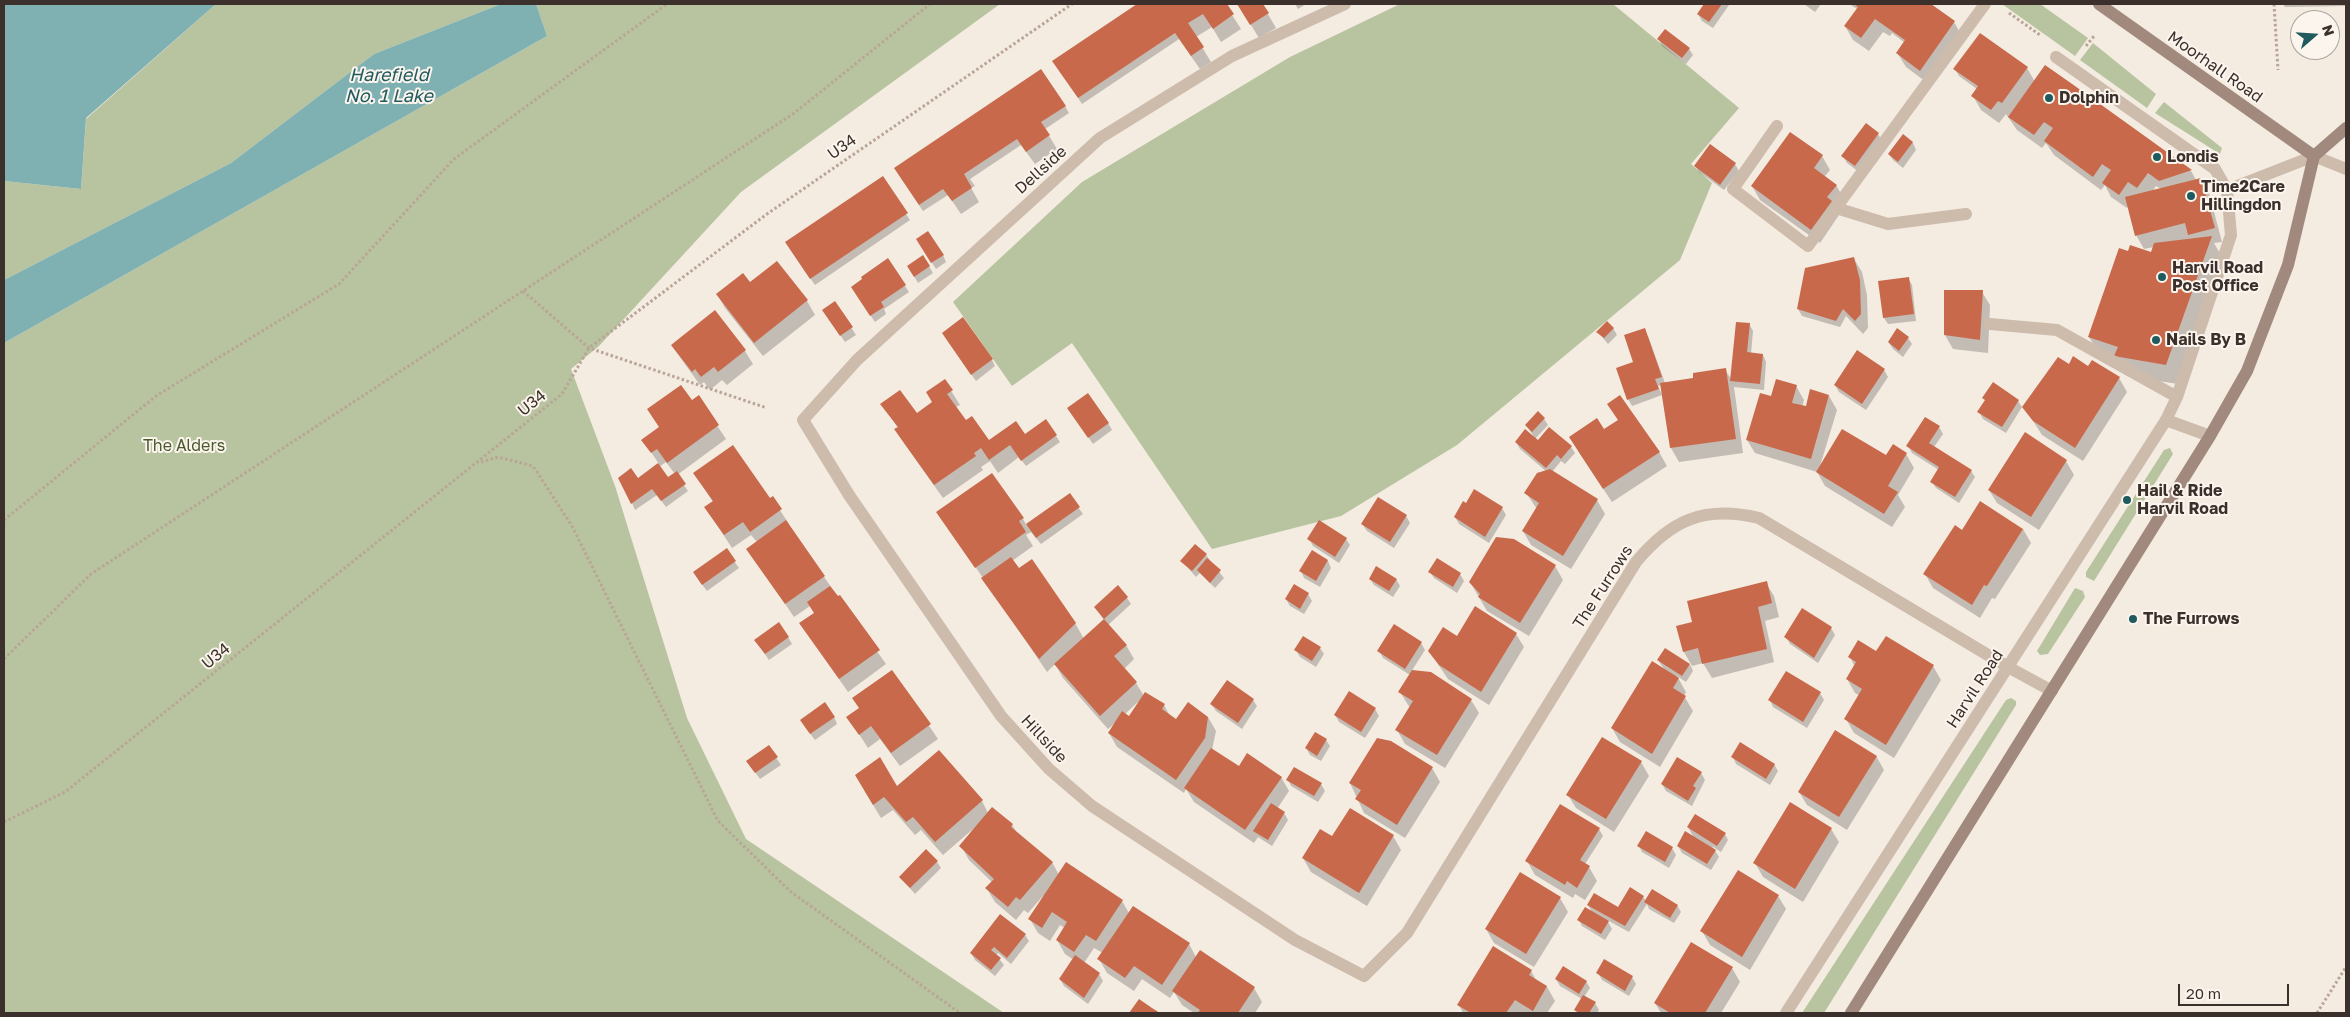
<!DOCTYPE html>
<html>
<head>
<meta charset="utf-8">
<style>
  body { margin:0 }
  #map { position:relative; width:2350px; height:1017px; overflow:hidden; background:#f4ebe1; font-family:"Golos Text",sans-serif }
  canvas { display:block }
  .frame { position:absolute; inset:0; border:5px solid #3b302b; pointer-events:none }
  .north { position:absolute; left:2290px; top:10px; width:50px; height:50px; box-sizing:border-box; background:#fbf5ee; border:1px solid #aea6a0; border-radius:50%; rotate:71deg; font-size:14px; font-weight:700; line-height:20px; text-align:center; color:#3b302b }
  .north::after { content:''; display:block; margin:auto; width:18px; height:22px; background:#1f5a5e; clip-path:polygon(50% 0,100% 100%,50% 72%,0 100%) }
  .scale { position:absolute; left:2178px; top:984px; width:111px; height:22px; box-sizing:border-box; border:2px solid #3b302b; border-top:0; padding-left:6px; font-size:15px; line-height:18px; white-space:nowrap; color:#3b302b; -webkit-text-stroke:4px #fbf5ee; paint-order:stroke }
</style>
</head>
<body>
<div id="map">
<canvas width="2350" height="1017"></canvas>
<div class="frame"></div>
<div class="north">N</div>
<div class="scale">20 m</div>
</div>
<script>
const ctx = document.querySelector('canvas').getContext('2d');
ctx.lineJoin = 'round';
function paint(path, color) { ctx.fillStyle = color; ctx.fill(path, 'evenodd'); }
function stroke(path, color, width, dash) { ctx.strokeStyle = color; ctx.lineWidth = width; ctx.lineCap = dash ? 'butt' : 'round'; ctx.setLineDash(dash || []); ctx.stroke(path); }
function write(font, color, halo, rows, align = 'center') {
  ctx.font = font + ' "Golos Text",sans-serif'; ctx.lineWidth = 4; ctx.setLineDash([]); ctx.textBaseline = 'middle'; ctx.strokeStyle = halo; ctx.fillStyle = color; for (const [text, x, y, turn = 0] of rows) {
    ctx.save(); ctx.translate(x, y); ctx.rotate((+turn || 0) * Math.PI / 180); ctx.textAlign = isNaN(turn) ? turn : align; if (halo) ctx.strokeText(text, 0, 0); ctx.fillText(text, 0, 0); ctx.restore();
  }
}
paint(new Path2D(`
  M216,4H501L374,54L231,163L4,280V181L81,189L86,119Z
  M536,4H1000L741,192L599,346L571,369L615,486L687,718L746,839L1004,1013H4V343L547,36Z
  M1400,4H1613L1739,108L1691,164L1712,183L1680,260L1457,445L1341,516L1212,549L1072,343L1012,386L953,302L1082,182L1290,57Z
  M2002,4H2040L2088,38L2075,56Z
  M2093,43L2156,94L2147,108L2080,60Z
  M2164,102L2222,148L2220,154L2155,113Z
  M2170,448L2173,454L2094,581L2086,577V572L2164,450Z
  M2075,588L2083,591L2085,597L2048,654L2040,655L2037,651Z
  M2011,698L2016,701V705L1824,1013H1802L2006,700Z`), '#b8c4a0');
paint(new Path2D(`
  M4,4H216L86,118L81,189L4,181Z
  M501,4H536L547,36L4,343V280L231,163L374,54Z`), '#7fb0b2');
paint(new Path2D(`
  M1139,4H1225L1241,29L1221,42L1212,27L1196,37L1211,62L1200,69L1179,39L1082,104L1054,61Z
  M1238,4H1262L1276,28L1259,38Z
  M1295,4H1306L1298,9Z
  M1705,4L1729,5L1713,28L1702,21L1698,14Z
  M1804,4H1821L1815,12Z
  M1849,4H1928L1954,22L1962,36L1929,84L1906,67L1898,54L1905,43L1892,33L1890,36L1883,32L1869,51L1853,40L1845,26L1857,9Z
  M2283,4H2346V6L2285,7Z
  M1659,40L1689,49L1693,55L1686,64L1662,46Z
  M2046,67L2191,171L2196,180L2201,179L2209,193L2222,242L2214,243L2222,257L2178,384L2127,376L2101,357L2089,337L2129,253L2151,254L2154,247L2144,249L2136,235L2129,205L2127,208L2111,197L2105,185L2101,190L2054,155L2046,143L2042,148L2017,130L2006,114L1999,123L1981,110L1973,96L1977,89L1959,76L1955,69L2027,68L2035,82ZM2156,186L2161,189L2152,192Z
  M1065,106L1069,113L1045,129L1057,149L1035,164L1021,145L970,179L975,186L971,188L979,202L961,214L948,195L923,211L899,175Z
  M1866,125L1878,134L1882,141L1859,172L1847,163L1843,156Z
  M1903,136L1913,143L1916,150L1903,168L1893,160L1889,154Z
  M1822,156L1830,170L1824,177L1836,185L1844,199L1839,215L1820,243L1760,200L1752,186Z
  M1735,164L1739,171L1724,190L1699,172L1695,166Z
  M906,214L910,220L815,285L790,249Z
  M921,246L943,255L946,262L936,269Z
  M923,256L933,273L918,283L908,266Z
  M1854,259L1862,272L1867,295L1868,328L1863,334L1846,316L1840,327L1802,316L1798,309Z
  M776,263L807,301L815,315L763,356L725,308L717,294L750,284Z
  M1908,278L1912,285L1916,321L1888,324L1884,318Z
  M905,286L909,292L884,309L886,314L875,322L856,294Z
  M1982,292L1990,305L1988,353L1953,349L1945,335Z
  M835,303L856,335L845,342L828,317Z
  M1749,324L1753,331L1751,354L1763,355L1766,362L1764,390L1734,387L1743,453L1679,462L1671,448L1662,385L1658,386L1662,395L1632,406L1628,399L1635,363L1648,336L1665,383L1695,379L1725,370L1732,380Z
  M1613,328L1617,335L1608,344L1598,332Z
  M1908,338L1912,344L1903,357L1893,349L1889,343Z
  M947,340L992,360L995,366L976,381Z
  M672,346L745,351L753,364L727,385L722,380L710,390L704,382L700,385Z
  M2069,366L2088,368L2119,378L2127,392L2083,461L2042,435L2024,407Z
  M1884,370L1888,377L1866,410L1839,392L1835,385Z
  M945,381L960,405L956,407L966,422L989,441L1056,436L1060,442L1026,466L1019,457L998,473L990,461L981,467L983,470L943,498L904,443L896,430L898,428L882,404L916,415L933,403Z
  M1796,386L1804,400L1802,407L1807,408L1829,396L1837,410L1820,466L1906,454L1914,468L1898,495L1905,507L1892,527L1825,486L1817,472L1755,453L1747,440L1772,398Z
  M698,397L726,439L677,475L688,491L666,507L657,495L635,510L632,503L637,480L659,464L643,440L660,428L648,409L692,401ZM666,462L675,474L668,479L659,467Z
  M1986,401H2018L2022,407L2006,433L1983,419L1979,412Z
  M1609,404L1659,452L1667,466L1612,502L1578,451L1619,421Z
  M1073,415L1108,423L1112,430L1093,444Z
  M1544,419L1548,425L1535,439L1538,442L1571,447L1575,453L1565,464L1561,461L1552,472L1597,500L1605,514L1571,569L1531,545L1523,531L1537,509L1526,493L1547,472L1520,449L1516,442L1534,437L1527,426Z
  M1939,427L1943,434L1934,447L1971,471L1975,477L1959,503L1936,488L1932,482L1939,470L1912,453L1908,446Z
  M2066,461L2074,475L2039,530L1997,503L1989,490Z
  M695,474L770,500L772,498L789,524L787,525L886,664L848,692L801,624L815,614L810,606L794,617L748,549L757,542L751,535L732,548L706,508L713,502Z
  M1069,495L1083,514L1041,544L1031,532L1026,535L1033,546L1012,561L1018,570L1075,623L1084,639L1104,620L1095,607L1118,587L1127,598L1131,604L1108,625L1126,645L1134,659L1124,669L1136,683L1144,696L1164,705L1170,716L1177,720L1208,717L1216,731L1212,750L1239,768L1281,777L1289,791L1277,809L1284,813L1288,820L1272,846L1258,837L1254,843L1194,802L1186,789L1184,793L1117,747L1109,733L1115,723L1108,729L1063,678L1055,664L1047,672L938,512L1023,519L1027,526ZM1139,701L1130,717L1125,714Z
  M1502,508L1506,515L1489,543L1459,524L1455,517Z
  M1406,516L1410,523L1394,548L1367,531L1363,525Z
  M2023,529L2031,543L1995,599L1992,598L1980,618L1933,588L1925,574L1962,531Z
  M1309,539H1346L1350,545L1339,563L1313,546Z
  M726,550L739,568L707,591L698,579Z
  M1313,552L1328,561L1331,568L1320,587L1304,578L1301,571Z
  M1206,555L1224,578L1215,588L1200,573L1196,577L1182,561Z
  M1437,560L1460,574L1464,581L1457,593L1434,578L1430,572Z
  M1555,566L1563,580L1529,636L1487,611L1470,582Z
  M1370,579H1396L1400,586L1393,597L1374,585Z
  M1766,583L1774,596L1779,617L1765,621L1774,662L1712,678L1703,663L1692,666L1684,652L1677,627L1693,623Z
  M1308,594L1312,601L1304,614L1290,606L1286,599Z
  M1802,610L1831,628L1835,635L1818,663L1790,644L1786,637Z
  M1394,626L1421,643L1425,650L1411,672L1471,700L1479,713L1445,768L1405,744L1397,730L1410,708L1400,692L1410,675L1383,658L1379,651Z
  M1516,634L1524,647L1489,705L1448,679L1429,651L1457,638Z
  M788,637L792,644L769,660L760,647Z
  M1320,648L1324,654L1316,667L1300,657L1296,650Z
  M1665,650L1691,666L1693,671L1686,682L1677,676L1686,692L1684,696L1693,711L1660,767L1620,742L1612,728L1664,669L1658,660Z
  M1877,653L1933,666L1941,680L1894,758L1854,733L1846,719L1860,696L1855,693L1847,679L1855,667L1850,657Z
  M892,671L938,739L900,766L880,739L868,748L848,717L860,709Z
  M1820,693L1824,700L1807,728L1773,707L1770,700Z
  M1253,700L1257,706L1242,729L1216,711L1212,705Z
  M1375,709L1379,716L1365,738L1339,722L1335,715Z
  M834,717L837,724L815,740L805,727Z
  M1326,740L1330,746L1321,761L1310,755L1306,748Z
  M768,746L781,765L760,779L752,768Z
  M939,751L982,801L988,813L992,808L1012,825L1018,834L1052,862L1059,875L1122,901L1129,913L1189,944L1196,957L1254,988L1262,1002L1255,1013H1194L1182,1005L1174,992L1170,998L1142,979L1134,991L1107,973L1099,959L1103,953L1094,948L1084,963L1099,974L1103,981L1088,1004L1064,986L1060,979L1074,960L1065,954L1057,940L1065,928L1060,925L1050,941L1038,933L1030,919L1044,897L1043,896L1028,913L1024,910L1016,920L995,902L987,889L992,882L969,860L961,846L973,829L943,855L921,830L915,835L893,810L881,818L864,790L880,759L897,788Z
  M1876,756L1884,770L1847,830L1807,805L1799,792Z
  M1733,757L1774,764L1778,771L1770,785L1736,764Z
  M1641,762L1649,776L1614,832L1576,808L1568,795Z
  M1432,768L1440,782L1405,838L1364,813L1350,783Z
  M1701,773L1705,780L1692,806L1666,791L1662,784Z
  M1288,780L1321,784L1325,791L1318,802L1291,786Z
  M1350,809L1393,836L1401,850L1367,906L1311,872L1303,858L1332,838Z
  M1688,827L1725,834L1728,840L1721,852L1712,846L1719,857L1711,870L1682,853L1678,846L1694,838Z
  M1599,829L1603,836L1585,864L1589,867L1597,881L1585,900L1575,894L1573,898L1535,875L1527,861Z
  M1831,829L1839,842L1803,902L1763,877L1755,863Z
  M1646,832L1672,848L1676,855L1669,868L1642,852L1639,846Z
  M937,862L941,868L915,894L900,877Z
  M1778,896L1786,909L1750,970L1710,945L1702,931Z
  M1643,897L1646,901L1677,905L1681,912L1674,923L1649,909L1647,904L1629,932L1607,920L1612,929L1605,940L1582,926L1579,920L1592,912L1588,905L1618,909Z
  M1560,898L1568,912L1534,967L1494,943L1486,929Z
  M1025,935L1029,941L1011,964L998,953L996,955L1004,965L995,976L975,960L971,953Z
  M1732,968L1740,982L1721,1013H1661L1655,1003Z
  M1531,971L1537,982L1547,987L1555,1001L1547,1013H1463L1459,1005Z
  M1598,973L1632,977L1636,984L1629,996L1602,980Z
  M1556,979L1586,981L1590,988L1584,997L1595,1003L1599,1010L1597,1013H1577L1575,1010L1582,999L1560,986Z`), '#0003');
paint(new Path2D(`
  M1137,4H1227L1234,14L1213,29L1203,14L1188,23L1204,47L1191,56L1175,33L1078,98L1052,61Z
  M1237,4H1263L1269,13L1250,25Z
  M1704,4H1722L1709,22L1697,14Z
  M1854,4H1931L1955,21L1920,71L1896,53L1905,40L1875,19L1861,38L1844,26L1858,7Z
  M1665,29L1690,48L1682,58L1657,39Z
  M1980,33L2028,67L2002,103L1998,101L1991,110L1971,96L1978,86L1953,69Z
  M2045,65L2075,86L2192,170L2159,181L2148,173L2137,188L2128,182L2119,195L2102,183L2111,170L2102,164L2093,177L2044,141L2053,128L2044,122L2034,135L2008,117Z
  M1041,69L1066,106L1041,122L1050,135L1026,152L1017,139L964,174L972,188L952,201L943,189L919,205L894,168Z
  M1866,123L1879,133L1855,166L1841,156Z
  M1790,132L1823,155L1814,168L1837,185L1827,197L1832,201L1811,230L1751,186Z
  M1903,134L1913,142L1898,162L1888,154Z
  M1710,144L1736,163L1720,185L1694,166Z
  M883,176L908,213L810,279L785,242Z
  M2201,178L2215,228L2188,235L2185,223L2135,236L2125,197Z
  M928,231L944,255L931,263L916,239Z
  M2212,236L2166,365L2114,356L2118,347L2088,337L2119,248L2128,251L2130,245L2151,252L2154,243Z
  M923,255L930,266L914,277L907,266Z
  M1854,257L1860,280L1861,314L1855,321L1843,309L1836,321L1797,309L1805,268Z
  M888,258L906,285L881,302L884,307L870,316L851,287L862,279L861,277Z
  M777,261L808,300L754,343L716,294L743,273L750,282Z
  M1909,277L1914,314L1883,318L1878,281Z
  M1944,290H1983L1980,340L1944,335Z
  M835,301L853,327L840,336L822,310Z
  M715,310L746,350L718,372L714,367L701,377L695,369L692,372L671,345Z
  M963,317L993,359L971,375L942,333Z
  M1607,321L1614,328L1604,338L1596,332Z
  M1736,322L1750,323L1747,352L1763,354L1760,384L1730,381Z
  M1645,328L1662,377L1655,379L1659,389L1627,400L1616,368L1633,362L1624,335Z
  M1897,328L1909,337L1899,351L1888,342Z
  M1857,350L1885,369L1862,404L1834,385Z
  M2073,356L2088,366L2092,360L2120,377L2075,448L2033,421L2022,407L2058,357L2069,364Z
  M1726,368L1736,439L1670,448L1660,383L1693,378V373Z
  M945,379L953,390L947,394L966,420L972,416L989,440L1016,421L1025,434L1046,419L1057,435L1021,461L1010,445L989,460L981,448L974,453L976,456L934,485L894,429L898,427L880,404L900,390L917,413L932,402L926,392Z
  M1776,379L1797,385L1792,403L1806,406L1810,389L1829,395L1811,459L1746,440L1760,393L1771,396Z
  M1993,382L2019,400L2002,427L1977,412L1985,400L1982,398Z
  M681,385L692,400L699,395L719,425L667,463L657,449L651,453L641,440L659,427L647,409Z
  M1088,393L1109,423L1088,438L1067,408Z
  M1620,395L1660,452L1603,489L1569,437L1597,418L1604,429L1618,420L1607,404Z
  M1538,411L1545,418L1532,432L1525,425Z
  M1925,417L1940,426L1929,443L1972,470L1955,497L1930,482L1939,467L1906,446Z
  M1549,427L1572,446L1561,459L1557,455L1546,468L1515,442L1525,429L1538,440Z
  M1842,429L1886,455L1893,444L1907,453L1888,486L1898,492L1884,514L1816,472Z
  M2025,432L2067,460L2031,517L1988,490Z
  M733,445L770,498L773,496L782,509L750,532L743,522L724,535L704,507L713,501L693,473Z
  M658,463L668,477L677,471L686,484L661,501L652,489L631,504L618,478L631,468L638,478Z
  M1550,469L1598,499L1563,556L1522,531L1539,503L1524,493L1537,473Z
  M992,473L1024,518L1019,521L1026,532L975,568L936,512Z
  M1474,489L1503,507L1485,537L1454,517L1463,501L1466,503Z
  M1070,493L1080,507L1036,538L1026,524Z
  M1378,497L1407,515L1390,542L1361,524Z
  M1980,501L2023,529L1987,586L1984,585L1972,605L1923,574L1955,525L1962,530Z
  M786,520L825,576L785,604L746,549Z
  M1319,520L1347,538L1335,557L1307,539Z
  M1496,537L1514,539L1556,565L1520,623L1478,597L1480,594L1469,582Z
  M1195,544L1207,554L1192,571L1180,561Z
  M727,548L736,561L702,585L693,572Z
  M1312,550L1328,560L1316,581L1299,571Z
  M1011,557L1019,568L1032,559L1076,623L1039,659L981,578Z
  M1207,558L1221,570L1210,583L1197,570Z
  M1437,558L1461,573L1453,587L1428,572Z
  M1376,566L1397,579L1389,591L1369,579Z
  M1767,581L1772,603L1758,607L1767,649L1702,664L1698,648L1683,652L1676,626L1692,622L1687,601Z
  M1294,584L1309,593L1300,609L1285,599Z
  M1118,585L1128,597L1104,619L1094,607Z
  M830,586L838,596L840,595L880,650L839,679L799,623L814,613L807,602Z
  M1475,606L1517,633L1481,692L1439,665L1428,651L1443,627L1457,636Z
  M1802,608L1832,627L1814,658L1784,637Z
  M1104,619L1127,645L1114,656L1137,682L1100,716L1054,664Z
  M779,622L789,637L765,654L754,640Z
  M1394,624L1422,642L1405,669L1377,651Z
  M1303,636L1321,647L1312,661L1294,650Z
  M1886,636L1934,665L1886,745L1844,719L1862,689L1846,679L1856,662L1848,657L1858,640L1876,651Z
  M1665,648L1690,664L1682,676L1657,660Z
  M1652,661L1679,678L1673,688L1686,696L1652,754L1611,728Z
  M892,670L931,724L891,753L871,726L859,735L846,717L859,708L852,698Z
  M1412,670L1431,672L1472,699L1437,755L1395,730L1413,701L1398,692Z
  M1786,671L1821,692L1803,722L1768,700Z
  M1227,680L1254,699L1238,723L1210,704Z
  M1349,691L1376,708L1361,732L1334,715Z
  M1145,692L1165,704L1162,709L1176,719L1188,702L1208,717L1205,738L1176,780L1108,733L1122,711L1129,716Z
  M825,702L835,717L810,734L800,720Z
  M1835,730L1877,756L1839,817L1798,792Z
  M1315,732L1327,739L1317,756L1305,748Z
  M1602,737L1642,761L1606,819L1566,795Z
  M1377,738L1391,741L1433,767L1397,825L1355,799L1361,790L1349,783Z
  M1740,742L1775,764L1766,779L1731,757Z
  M769,745L778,757L755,773L746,761Z
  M1211,748L1239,766L1247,753L1282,777L1245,830L1184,788Z
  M939,750L983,800L935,842L913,817L906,822L884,797L873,805L855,775L880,757L897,786Z
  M1677,757L1702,772L1693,786L1696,788L1688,801L1661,784Z
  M1294,767L1322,783L1314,796L1286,780Z
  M1790,802L1832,828L1795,889L1753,863Z
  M1271,803L1285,812L1268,840L1253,831Z
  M1560,804L1600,828L1580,860L1590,866L1577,888L1567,881L1565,885L1525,861Z
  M992,807L1013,824L1011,827L1053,862L1020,900L1016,897L1008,907L985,888L994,879L959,846Z
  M1350,808L1394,835L1359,893L1302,858L1320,829L1332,836Z
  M1695,814L1726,833L1717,846L1687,827Z
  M1646,831L1673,847L1665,862L1637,846Z
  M1685,831L1716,850L1707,864L1677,846Z
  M926,849L938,861L910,888L899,877Z
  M1066,862L1123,900L1096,941L1086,935L1074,952L1056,940L1067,922L1052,912L1042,928L1028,919Z
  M1738,870L1779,895L1742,957L1700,931Z
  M1520,872L1561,897L1526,954L1485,929Z
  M1630,887L1644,896L1625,926L1587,905L1594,893L1618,907Z
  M1652,889L1678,905L1670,918L1644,902Z
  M1133,906L1190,943L1162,985L1134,966L1125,978L1097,959Z
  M1585,907L1609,921L1601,934L1577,920Z
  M1000,914L1026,934L1007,958L994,947L991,950L1001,958L991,970L970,953Z
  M1691,942L1733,967L1705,1013H1670L1654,1003Z
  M1493,946L1532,970L1529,975L1547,986L1533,1011L1515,1000L1506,1013H1471L1457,1005Z
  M1200,950L1255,987L1238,1013H1198L1200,1010L1172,991Z
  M1075,955L1100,973L1084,998L1059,979Z
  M1604,959L1633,976L1625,991L1596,973Z
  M1563,966L1587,981L1579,994L1555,979Z
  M1583,995L1596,1002L1589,1013H1580L1574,1010Z
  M1139,999L1152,1008L1160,1013H1129Z`), '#c8694b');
stroke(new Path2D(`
  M2274,4L2278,70
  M2009,13L2040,35
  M2086,46L2094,36
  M523,291L589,348L767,408
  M481,462L498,457L533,466L572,526L718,821L791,892L960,1013
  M4,520L156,396L339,284L454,159L667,4
  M4,659L91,574L793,114L930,4
  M4,822L65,792L562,394L589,348L767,214L1072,4
  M2317,1013L2346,967`), '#b9a596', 3, [2.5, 2.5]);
stroke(new Path2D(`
  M2056,57L2215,169L2227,190
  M1777,126L1733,189L1808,246L1985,4
  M1836,208L1888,224L1966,214
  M1990,324L2057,330L2177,397
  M2166,420L2177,397L2231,235L2227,190L2314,156L2346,169`), '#cdbbac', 12);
stroke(new Path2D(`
  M1345,4L1232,56L1100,138L857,360L803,420L849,495L1001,716L1049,769L1092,806L1295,940L1364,976L1407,933L1636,562C1671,520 1704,505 1759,518L2008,667L2052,691
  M1786,1013L2166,420L2210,436`), '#cdbbac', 12);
stroke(new Path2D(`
  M2099,4L2314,156
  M1851,1013L2210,436L2247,371L2288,265L2314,156L2346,128`), '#a18a7d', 12);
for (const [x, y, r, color] of [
  [2049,98,5,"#1f5a5e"],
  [2157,157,5,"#1f5a5e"],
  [2191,196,5,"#1f5a5e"],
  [2162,277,5,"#1f5a5e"],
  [2156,340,5,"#1f5a5e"],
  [2127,500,5,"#1f5a5e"],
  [2133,619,5,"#1f5a5e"]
]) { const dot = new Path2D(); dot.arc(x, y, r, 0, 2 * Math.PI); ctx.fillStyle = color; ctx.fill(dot); stroke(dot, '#fbf5ee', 2); }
write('16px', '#3b302b', '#fbf5ee', [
  ["Moorhall Road",2215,67,35],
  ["U34",842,147,-35],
  ["Dellside",1041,170,-42],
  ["U34",532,403,-39],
  ["The Furrows",1603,587,-57],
  ["U34",216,656,-39],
  ["Harvil Road",1975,689,-57],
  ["Hillside",1044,739,47]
]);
write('bold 16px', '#3b302b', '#fbf5ee', [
  ["Dolphin",2059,98],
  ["Londis",2167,157],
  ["Time2Care",2201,187],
  ["Hillingdon",2201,205],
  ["Harvil Road",2172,268],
  ["Post Office",2172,286],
  ["Nails By B",2166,340],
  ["Hail & Ride",2137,491],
  ["Harvil Road",2137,509],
  ["The Furrows",2143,619]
], 'left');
write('16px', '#4a5a2e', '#fbf5ee', [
  ["The Alders",184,446]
]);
write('italic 18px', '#1f5a5e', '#fbf5ee', [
  ["Harefield",389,75],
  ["No. 1 Lake",389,96]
]);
</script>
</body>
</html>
